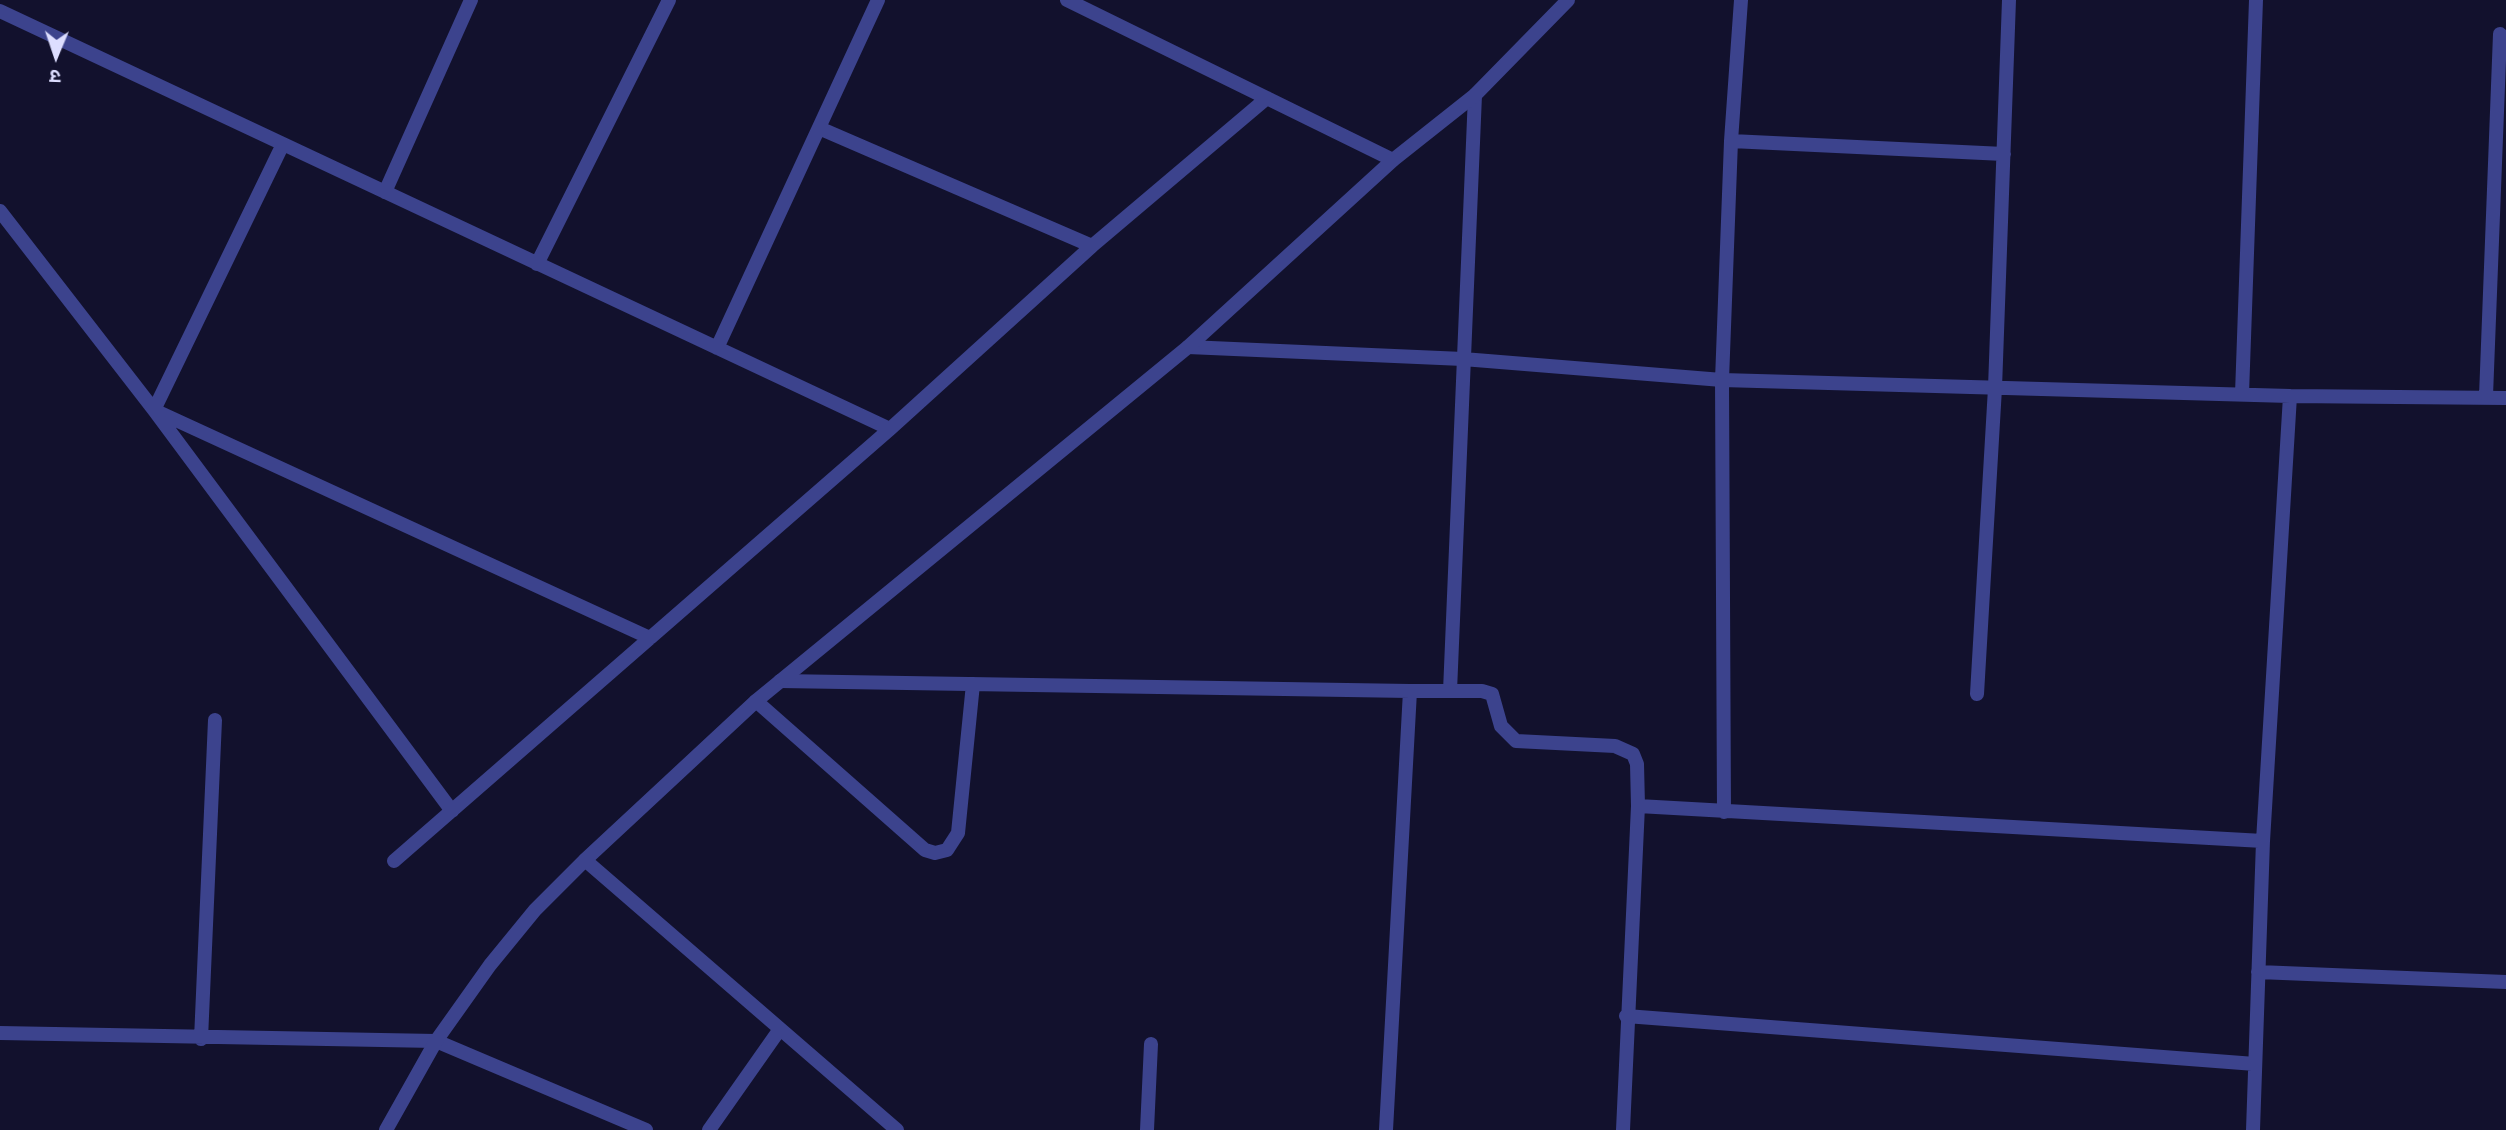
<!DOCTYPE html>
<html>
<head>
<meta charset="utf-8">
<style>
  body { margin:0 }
  #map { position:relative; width:2506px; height:1130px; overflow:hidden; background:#12112d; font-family:"Golos Text","Noto Sans Devanagari",sans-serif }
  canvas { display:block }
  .north { position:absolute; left:21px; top:21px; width:70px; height:70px; -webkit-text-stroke:5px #12112d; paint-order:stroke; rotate:182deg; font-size:19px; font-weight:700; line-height:28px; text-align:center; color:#dddeff }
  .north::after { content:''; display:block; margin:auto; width:24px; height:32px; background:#dddeff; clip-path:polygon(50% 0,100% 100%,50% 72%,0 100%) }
</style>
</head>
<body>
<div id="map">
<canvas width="2506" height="1130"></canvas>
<div class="north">उ</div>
</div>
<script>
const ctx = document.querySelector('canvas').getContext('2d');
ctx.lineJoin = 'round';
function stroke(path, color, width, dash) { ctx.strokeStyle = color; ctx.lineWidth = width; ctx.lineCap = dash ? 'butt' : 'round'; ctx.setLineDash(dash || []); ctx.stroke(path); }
stroke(new Path2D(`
  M1067,0L1393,160
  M0,11L890,429
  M819,128L1092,246
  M1731,141L2004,154
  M283,144L154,410L650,638
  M385,192L471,0
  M0,211L154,410L452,811
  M537,264L669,0
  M1188,347L1463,359L1722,380L2290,396L2263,841L2253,1130
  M717,348L878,0
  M2242,394L2256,0
  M2290,396L2506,398
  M2486,396L2500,34
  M780,681L1410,691L1386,1130
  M1410,691H1482L1492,694L1501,726L1516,741L1615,746L1633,754L1637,764L1638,806L1623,1130
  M1450,691L1475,95
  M1977,694L1995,388L2009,0
  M756,701L925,850L935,853L947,850L958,833L973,684
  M1638,806L2263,841
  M1724,812L1722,380L1731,141L1741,0
  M585,860L897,1130
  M394,861L890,429L1092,246L1267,98
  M2258,972L2506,982
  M1626,1016L2255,1064
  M0,1033L436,1041L646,1130
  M201,1039L215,720
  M709,1130L780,1029
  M1147,1130L1151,1044`), '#3c438d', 14);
stroke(new Path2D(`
  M386,1130L436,1041L490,965L535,910L585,860L756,701L1188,347L1393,160L1475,95L1568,0`), '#3c438d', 14);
</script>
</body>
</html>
